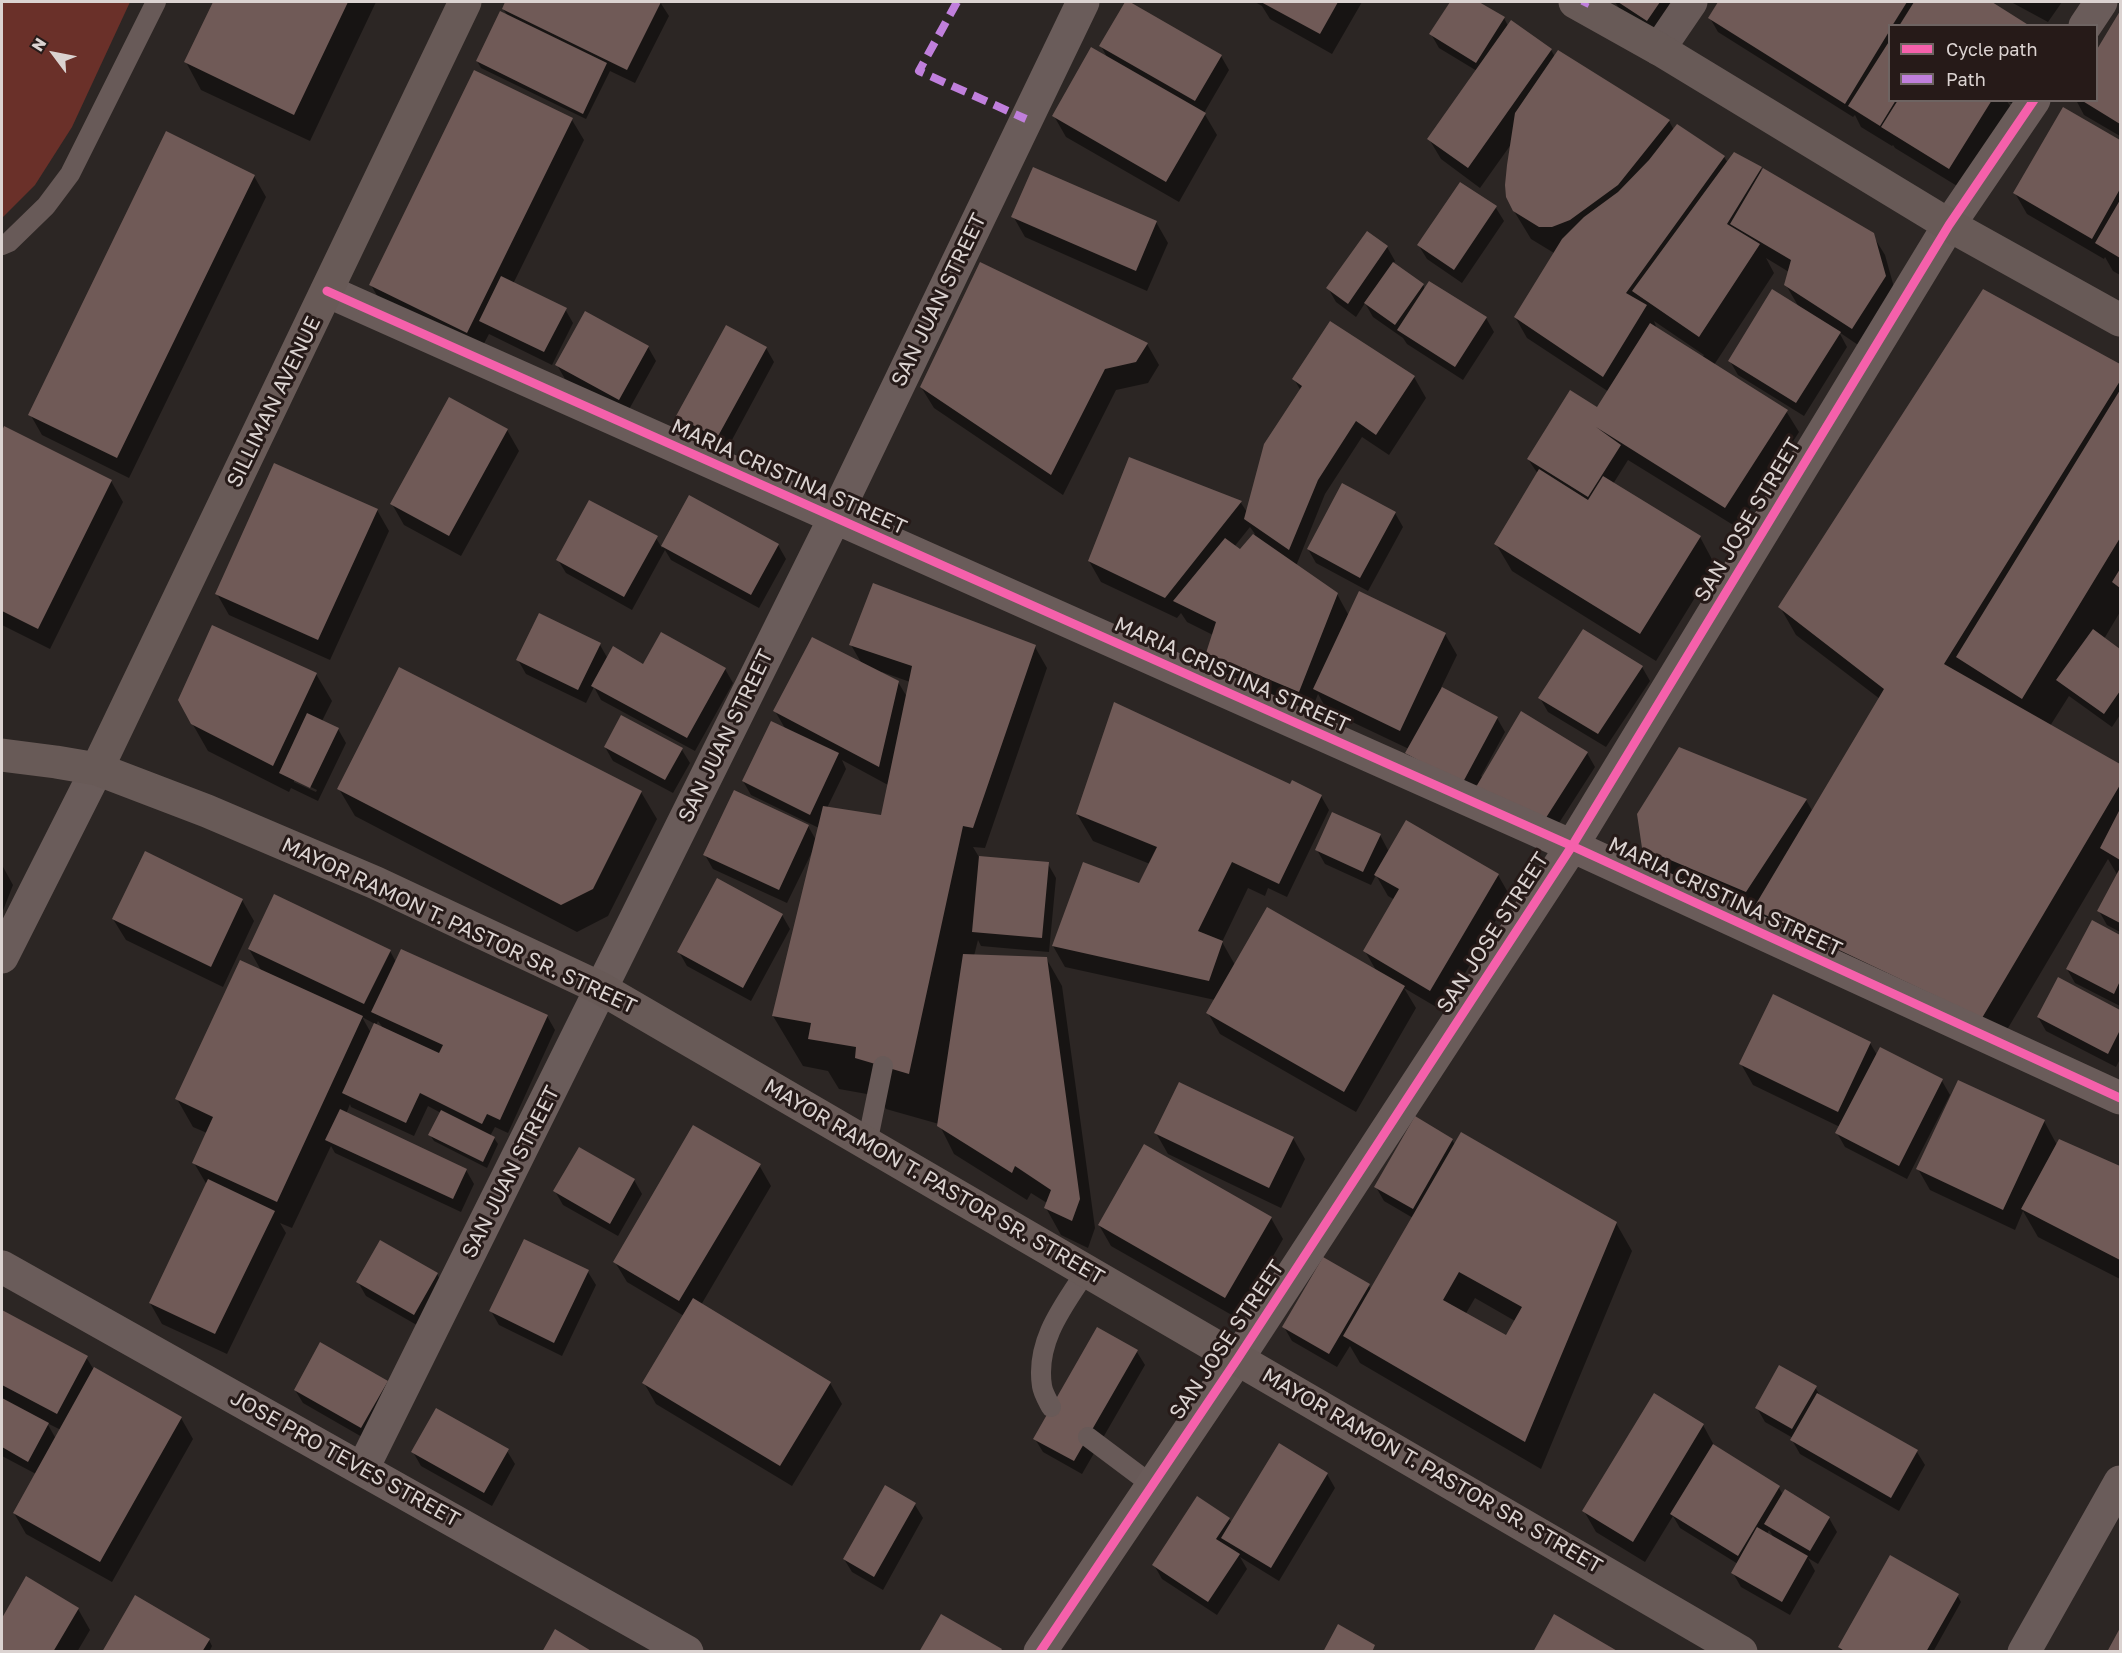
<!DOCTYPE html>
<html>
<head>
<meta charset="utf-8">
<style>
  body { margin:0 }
  #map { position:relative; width:2122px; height:1653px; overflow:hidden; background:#2c2624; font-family:"Golos Text",sans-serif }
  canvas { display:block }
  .frame { position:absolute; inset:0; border:3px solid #dbd3d1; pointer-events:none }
  .legend { position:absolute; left:1888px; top:24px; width:210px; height:78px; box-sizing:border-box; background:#261a18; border:2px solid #6e6462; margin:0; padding:8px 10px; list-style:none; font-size:18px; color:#dbd3d1 }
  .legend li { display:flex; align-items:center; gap:12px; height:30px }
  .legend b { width:30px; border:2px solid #6e6462 }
  .north { position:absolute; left:24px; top:24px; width:60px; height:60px; -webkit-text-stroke:4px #261a18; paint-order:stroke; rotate:302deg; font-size:16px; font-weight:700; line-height:24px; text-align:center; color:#dbd3d1 }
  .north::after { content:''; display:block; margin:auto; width:21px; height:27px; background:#dbd3d1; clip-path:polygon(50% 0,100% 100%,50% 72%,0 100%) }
</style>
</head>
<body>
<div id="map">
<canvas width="2122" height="1653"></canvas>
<div class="frame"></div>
<ul class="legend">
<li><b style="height:8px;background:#f560ab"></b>Cycle path</li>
<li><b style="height:8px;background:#c07fdc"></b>Path</li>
</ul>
<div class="north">N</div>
</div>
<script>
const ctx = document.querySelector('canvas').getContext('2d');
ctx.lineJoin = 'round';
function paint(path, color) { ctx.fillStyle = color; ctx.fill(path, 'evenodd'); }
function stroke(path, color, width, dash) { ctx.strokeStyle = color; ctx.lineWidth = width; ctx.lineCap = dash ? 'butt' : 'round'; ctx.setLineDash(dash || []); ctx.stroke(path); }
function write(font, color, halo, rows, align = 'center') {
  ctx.font = font + ' "Golos Text",sans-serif'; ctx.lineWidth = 6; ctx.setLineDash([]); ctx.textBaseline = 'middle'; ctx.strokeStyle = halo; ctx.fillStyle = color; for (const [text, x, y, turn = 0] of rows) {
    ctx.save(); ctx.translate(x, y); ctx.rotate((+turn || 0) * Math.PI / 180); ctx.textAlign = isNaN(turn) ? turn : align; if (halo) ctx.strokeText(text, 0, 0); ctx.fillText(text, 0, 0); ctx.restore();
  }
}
paint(new Path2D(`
  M2,2H130L72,127L35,185L2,218Z`), '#6a3029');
paint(new Path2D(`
  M214,2H376L310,141L201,90L186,62Z
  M507,2H660L669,16L635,83L610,71L586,119L481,68L477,61L508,16L503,9Z
  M1127,2L1221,56L1229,70L1204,113L1217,135L1179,202L1066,137L1054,116L1108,59L1101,46Z
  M1255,2H1362L1332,54L1270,19L1262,6Z
  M1452,2H1476L1504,18L1508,26L1551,50L1555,57L1669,121L1674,130L1724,157L1728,163L1760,168L1762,171L1872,234L1885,255L1897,298L1864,349L1839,332L1847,347L1804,416L1738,375L1730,361L1800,309L1786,285L1789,272L1766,258L1774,273L1714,365L1786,411L1799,432L1738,528L1628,460L1613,484L1700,537L1715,565L1656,661L1512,571L1496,544L1538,474L1528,459L1598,410L1609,392L1527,338L1515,317L1554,253L1531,239L1514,211L1512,143L1480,188L1441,159L1429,139L1477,71L1439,48L1431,34ZM1654,321L1704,355L1702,358L1657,329Z
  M1615,2H1676L1655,34L1621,11Z
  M1720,2H1989L2027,26H1890V100H2017L2014,105L2007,101L2012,109L1962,189L1895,148L1893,145L1892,146L1861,127L1855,115L1853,117L1718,32L1710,18Z
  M2011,2H2062L2048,22Z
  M2120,13V136L2084,115L2076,100H2096V54Z
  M2064,109L2120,142V275L2113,271L2105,257L2104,259L2027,214L2015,193Z
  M572,120L584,140L513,284L565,309L573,323L552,365L489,334L479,353L383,306L371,285Z
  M254,176L266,197L129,478L42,435L30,414Z
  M1496,208L1504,221L1462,283L1427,259L1419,246Z
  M1013,216L1156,222L1168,243L1147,291L1025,237Z
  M1387,247L1395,261L1393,264L1423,285L1425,289L1486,318L1494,332L1463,380L1407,344L1403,338L1373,317L1365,303L1356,317L1336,302L1328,288Z
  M1983,291L2120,366V612L2104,639L2120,651V715L2112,727L2069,696L2050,726L2120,766V932L2107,925L2099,911L2118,876L2108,859L1998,1045L1659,875L1643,847L1806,800L1813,812L1880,699L1796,635L1780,607Z
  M1331,323L1414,377L1426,398L1389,455L1362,437L1325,494L1296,566L1337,594L1349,616L1445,634L1457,655L1441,688L1497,718L1505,732L1481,776L1483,778L1587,753L1595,767L1550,837L1486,800L1477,784L1470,797L1415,767L1407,753L1409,749L1327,710L1318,694L1311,712L1219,673L1207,652L1213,635L1187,622L1181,613L1177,618L1101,582L1089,561L1130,459L1241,503L1247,512L1301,391L1294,379ZM1250,527L1255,534L1240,551L1234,547Z
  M1147,344L1159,365L1148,383L1116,390L1063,495L934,408L921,387Z
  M648,347L656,361L627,413L565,379L557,365Z
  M766,348L774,362L726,451L686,430L678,416Z
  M5,428L111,481L123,502L50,649L2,625V434Z
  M507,430L519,451L461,556L404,525L392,504Z
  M690,497L778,545L786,559L759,608L671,560L665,550L632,610L566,573L558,560L656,538L662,548Z
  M377,510L389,531L330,660L229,615L217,594Z
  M1395,513L1403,527L1368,591L1316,563L1308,549Z
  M1583,631L1642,667L1650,681L1606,747L1548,712L1540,698Z
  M600,645L608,659L643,666L725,669L733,683L695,751L601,700L594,687L586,703L526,674L518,660Z
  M851,645L1035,647L1047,668L985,848L973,847L979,857L1048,864L1056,878L1049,952L981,946L978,940L974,956L1046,958L1062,986L1095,1228L1088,1248L1061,1235L1046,1208L1047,1203L1031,1193L1027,1200L954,1154L939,1124L886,1109L878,1096L839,1089L828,1071L803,1066L773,1016L814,848L787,903L713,869L705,855L808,826L816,840L819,828L751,795L743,781L786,730L775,711L862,664ZM882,672L910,682L907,697L898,682L881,674ZM842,760L888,785L882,816L827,808L846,769Z
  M316,674L332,701L322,721L338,729L346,743L318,801L291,788L289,792L208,751L192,723ZM294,779L317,790L316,792L294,782Z
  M605,747L682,750L690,763L673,793L613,761Z
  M1289,785L1321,796L1329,810L1287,897L1268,888L1265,896L1248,888L1222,942L1235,965L1377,972L1365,951L1395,900L1388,896L1376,875L1371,885L1325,864L1317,850L1380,835L1389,852L1498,875L1510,896L1443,1011L1404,988L1416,1008L1356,1112L1220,1034L1208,1013L1215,1000L1065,967L1053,946L1140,884L1150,864L1093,841L1077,814Z
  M339,789L641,792L657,819L608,916L577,932L355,816Z
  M2,865L13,885L2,913Z
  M242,900L254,921L223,987L126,940L113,919Z
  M782,915L790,929L751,1001L687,966L679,952Z
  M2092,922L2120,937V1006L2075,983L2067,969Z
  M249,949L390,951L396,962L547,1016L555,1030L508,1133L495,1127L490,1136L494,1138L498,1144L487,1168L434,1141L430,1135L441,1113L428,1106L414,1136L351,1107L350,1104L346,1114L466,1170L474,1184L461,1212L335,1153L331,1146L292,1228L280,1223L286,1233L227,1354L162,1324L150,1303L207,1185L194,1163L207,1133L193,1127L177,1099L262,972ZM362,1017L375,1024L371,1033ZM378,1021L383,1028L376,1025Z
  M2058,979L2120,1012V1064L2119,1061L2116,1067L2046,1031L2038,1017Z
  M1870,1043L1877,1055L1942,1081L1950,1095L1907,1179L1845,1147L1837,1133L1840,1127L1753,1085L1741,1064Z
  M2044,1121L2057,1145L2059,1141L2120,1168V1279L2038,1237L2023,1211L2015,1230L1930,1190L1918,1169Z
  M1156,1133L1293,1138L1305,1159L1281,1208L1168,1154Z
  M1452,1140L1455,1145L1616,1223L1632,1251L1541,1469L1360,1363L1350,1346L1337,1367L1292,1341L1284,1327L1369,1286L1371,1289L1413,1218L1384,1201L1376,1187ZM1475,1298L1515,1321L1506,1337L1465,1315Z
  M759,1165L771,1186L701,1305L830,1383L842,1404L792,1486L656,1404L644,1383L684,1316L627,1282L615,1262Z
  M634,1180L642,1194L618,1236L563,1205L555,1191Z
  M1271,1218L1283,1239L1237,1318L1111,1246L1099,1225Z
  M588,1272L596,1285L562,1356L499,1325L491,1311Z
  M437,1274L445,1288L422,1328L366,1296L358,1282Z
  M2,1312L86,1357L94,1370L181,1418L193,1439L112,1582L26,1534L14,1513L36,1474L2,1456ZM47,1423L61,1430L56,1439Z
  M1137,1352L1145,1365L1082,1474L1043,1452L1035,1439Z
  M387,1382L369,1441L303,1403L295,1390Z
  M1815,1387L1821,1397L1917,1452L1925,1465L1899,1511L1800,1454L1792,1440L1793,1438L1765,1422L1757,1408Z
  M1703,1425L1715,1447L1779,1488L1783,1495L1829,1518L1837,1532L1818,1564L1808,1558L1815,1571L1790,1615L1741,1587L1733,1573L1738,1564L1680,1528L1673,1516L1645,1562L1596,1532L1584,1511ZM1769,1530L1774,1538L1767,1534Z
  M1279,1445L1327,1474L1335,1488L1279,1581L1240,1557L1247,1569L1217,1615L1162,1579L1154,1565L1229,1519L1232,1523Z
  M507,1451L515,1464L492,1506L421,1466L413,1452Z
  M885,1487L915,1505L923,1518L883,1590L852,1572L844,1559Z
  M27,1578L78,1609L90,1630L77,1652H2V1621Z
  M1957,1595L1961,1602L1933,1652H1842L1839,1647Z
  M209,1640L212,1646L209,1652H104Z`), '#0007');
paint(new Path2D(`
  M213,2H348L294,115L184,62Z
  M505,2H661L627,70L502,9Z
  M1125,2H1130L1222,55L1195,101L1099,46Z
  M1261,2H1338L1320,34Z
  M1450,2H1479L1505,17L1476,63L1429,34Z
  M1618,2H1660L1647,21Z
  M1718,2H1907L1892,26H1890V30L1845,104L1708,18Z
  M1914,2H1992L2030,26H1899Z
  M500,11L607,63L583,114L476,61Z
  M2120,11V124L2081,100H2096V51Z
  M1511,20L1552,49L1468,168L1427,139Z
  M1890,40V100H1896L1880,126L1848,106Z
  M1091,47L1206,113L1166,182L1052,116Z
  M1558,50L1670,120L1618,185L1570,220L1552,227H1539L1513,211L1506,197L1505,185L1507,165L1515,113Z
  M474,70L573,118L467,333L369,285Z
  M1898,100H1992L1949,169L1881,127Z
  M2063,107L2120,140V189L2092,239L2013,193Z
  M1677,124L1725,156L1626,293L1647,305L1603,377L1514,317L1562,239L1584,217L1618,192L1649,160Z
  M166,131L255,175L117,458L28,415Z
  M1734,152L1762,167L1727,224L1760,244L1699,337L1632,291Z
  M1033,167L1157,221L1136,271L1011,217Z
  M1763,168L1874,233L1886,276L1852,329L1784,285L1791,260L1730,224Z
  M1460,182L1497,206L1454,270L1417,245Z
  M2120,200V258L2095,243Z
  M1367,231L1388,246L1348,304L1326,288Z
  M980,262L1148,343L1136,362L1105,369L1051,475L920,387Z
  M1393,262L1424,284L1395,325L1364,303Z
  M501,276L567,308L544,352L479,321Z
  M1429,281L1487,317L1455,367L1397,330Z
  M1772,289L1841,332L1796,403L1728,361Z
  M1983,289L2120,364V381L1944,664L2120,764V785L1982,1018L1753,909L1884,689L1778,607Z
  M585,311L649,346L619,400L555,365Z
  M1330,321L1415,376L1376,435L1356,421L1318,480L1289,550L1244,519L1264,444L1302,386L1292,379Z
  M1650,323L1788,410L1725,508L1596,427L1621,445L1588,497L1527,459L1570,390L1597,407Z
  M726,325L767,347L717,438L676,416Z
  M2120,390V538L2022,699L1956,657Z
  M449,397L508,429L449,536L390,504Z
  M4,426L112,480L38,629L2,611V431Z
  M1129,457L1242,501L1165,598L1088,561Z
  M274,463L378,509L318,640L215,594Z
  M1539,469L1588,500L1603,476L1701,536L1640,634L1494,544Z
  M1342,483L1396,512L1360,578L1307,549Z
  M689,495L779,544L751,595L661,546Z
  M589,500L658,536L624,597L556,560Z
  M1253,534L1338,593L1299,692L1206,653L1216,622L1173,601L1225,538L1240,549Z
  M2120,569V588L2112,582Z
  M873,583L1036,645L973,828L963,826L909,1074L855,1058L856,1047L808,1039L811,1023L772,1016L823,806L881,815L912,666L849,645Z
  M1359,591L1446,633L1400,731L1313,689Z
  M539,613L601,643L578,690L516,660Z
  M212,625L317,673L273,766L191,724L178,700Z
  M1583,629L1643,666L1598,734L1538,698Z
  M2093,629L2120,649V691L2104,714L2056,680Z
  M661,632L726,668L687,738L591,686L613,646L643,664Z
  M812,637L899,681L879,767L773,711Z
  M399,667L642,791L593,889L561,905L337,789Z
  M1442,687L1498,717L1462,784L1405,753Z
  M1114,702L1290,784L1292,780L1322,795L1279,884L1232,862L1198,931L1223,941L1209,981L1052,946L1083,862L1139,883L1157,847L1076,814Z
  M1521,711L1588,752L1542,824L1476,787Z
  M307,713L339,728L310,788L279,773Z
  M621,715L683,748L665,780L604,747Z
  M771,721L839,753L810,815L742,781Z
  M1679,747L1807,799L1746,892L1642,848L1637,814Z
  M734,790L809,825L779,890L703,855Z
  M2120,809V860L2100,848Z
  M1332,812L1381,834L1363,872L1315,850Z
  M1406,820L1499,874L1430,991L1363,951L1399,889L1374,875Z
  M145,851L243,899L211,967L112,919Z
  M979,856L1049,862L1042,938L972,932Z
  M2120,868V923L2097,911Z
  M717,878L783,914L743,988L677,952Z
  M274,894L391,950L364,1004L248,949Z
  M1267,907L1405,986L1344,1092L1206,1013Z
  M2092,920L2120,935V981L2114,994L2066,969Z
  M401,949L548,1015L500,1120L487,1114L482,1124L420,1093L406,1123L342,1093L374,1023L439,1053L443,1045L371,1012Z
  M963,954L1047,957L1080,1199L1072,1221L1044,1208L1051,1190L1015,1166L1012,1173L937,1126Z
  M240,960L363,1016L277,1202L192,1163L213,1117L175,1099Z
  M2058,977L2120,1010V1030L2108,1054L2037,1017Z
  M1773,994L1871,1042L1838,1112L1739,1064Z
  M1880,1047L1943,1079L1899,1166L1835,1133Z
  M1958,1080L2045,1120L2003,1210L1916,1169Z
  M1179,1082L1294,1137L1269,1188L1154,1133Z
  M340,1109L467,1169L453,1199L325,1140Z
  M441,1110L495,1137L483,1162L428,1135Z
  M1415,1116L1453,1139L1413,1209L1374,1187Z
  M693,1125L761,1164L679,1301L613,1262Z
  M1461,1132L1617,1222L1525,1442L1343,1336ZM1459,1272L1522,1307L1506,1335L1443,1300Z
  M2059,1139L2120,1166V1260L2021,1209Z
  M1144,1144L1272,1217L1225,1298L1098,1225Z
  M579,1147L635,1179L610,1224L553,1191Z
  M208,1179L275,1211L215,1334L149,1303Z
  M524,1239L589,1270L554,1343L489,1311Z
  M380,1240L438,1273L414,1315L356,1282Z
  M1323,1257L1370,1284L1329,1354L1282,1327Z
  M693,1298L831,1382L780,1466L642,1383Z
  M2,1310L88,1356L57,1414L2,1385Z
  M1097,1327L1138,1350L1074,1461L1033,1439Z
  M320,1342L388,1381L361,1428L294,1390Z
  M1779,1365L1817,1386L1792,1429L1755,1408Z
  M94,1367L182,1417L100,1562L13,1513Z
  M1654,1393L1704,1424L1633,1542L1582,1511Z
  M1817,1393L1918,1450L1891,1498L1790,1440Z
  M2,1398L49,1423L28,1462L2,1447Z
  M436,1408L509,1449L484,1493L411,1452Z
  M1279,1443L1328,1473L1271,1568L1221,1538Z
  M1713,1444L1780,1486L1738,1556L1670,1514Z
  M885,1485L916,1503L874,1577L843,1559Z
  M1785,1489L1830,1517L1810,1551L1764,1524Z
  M1197,1496L1230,1518L1216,1539L1240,1554L1208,1602L1152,1565Z
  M1757,1527L1808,1556L1782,1602L1731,1573Z
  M1890,1555L1959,1594L1926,1652H1846L1838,1647Z
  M26,1576L79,1608L53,1652H2V1618Z
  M135,1595L210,1639L202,1652H102Z
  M941,1614L1002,1649L1000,1652H919Z
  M1554,1614L1619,1652H1533Z
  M1338,1624L1375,1645L1372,1652H1323Z
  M2120,1628V1652H2107Z
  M555,1629L593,1652H542Z`), '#705a57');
stroke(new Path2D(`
  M2,245L9,242L46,206L70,174L156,2
  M867,1144L883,1066
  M1051,1407C1048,1401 1043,1393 1042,1386C1035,1341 1064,1305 1087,1270
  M1088,1437L1152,1485`), '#685a58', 20);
stroke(new Path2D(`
  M1659,49L1691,2`), '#685a58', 33);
stroke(new Path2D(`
  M2085,26L2101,2
  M327,291L1572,846L2120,1098
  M2,957L97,769
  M2,1267L687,1652
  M363,1468L835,517L1083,2
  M1040,1652L1238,1358L1572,846L1949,225L2034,100
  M2024,1652L2120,1482`), '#6a5c5a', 33);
stroke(new Path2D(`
  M1575,2L1659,49L1949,225L2120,320
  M2,755L56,762L97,769L207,811L376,883L600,988L1741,1652
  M97,769L465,2`), '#685a57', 33);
stroke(new Path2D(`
  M957,2L919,71L1026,119
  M1584,6L1586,2`), '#c07fdc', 8, [15, 8]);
stroke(new Path2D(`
  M327,291L1572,846L2120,1098
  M1040,1652L1238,1358L1572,846L1949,225L2034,100`), '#f560ab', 9);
write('21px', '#dbd3d1', '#261a18', [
  ["SAN JUAN STREET",939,300,-64],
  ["SILLIMAN AVENUE",274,402,-64],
  ["MARIA CRISTINA STREET",789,477,24],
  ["SAN JOSE STREET",1748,520,-59],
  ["MARIA CRISTINA STREET",1232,675,24],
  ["SAN JUAN STREET",726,736,-64],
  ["MARIA CRISTINA STREET",1725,897,25],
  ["MAYOR RAMON T. PASTOR SR. STREET",459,926,25],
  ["SAN JOSE STREET",1493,933,-57],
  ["SAN JUAN STREET",511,1172,-63],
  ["MAYOR RAMON T. PASTOR SR. STREET",934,1182,30],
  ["SAN JOSE STREET",1227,1340,-56],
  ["JOSE PRO TEVES STREET",345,1459,29],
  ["MAYOR RAMON T. PASTOR SR. STREET",1432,1471,30]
]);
</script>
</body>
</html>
